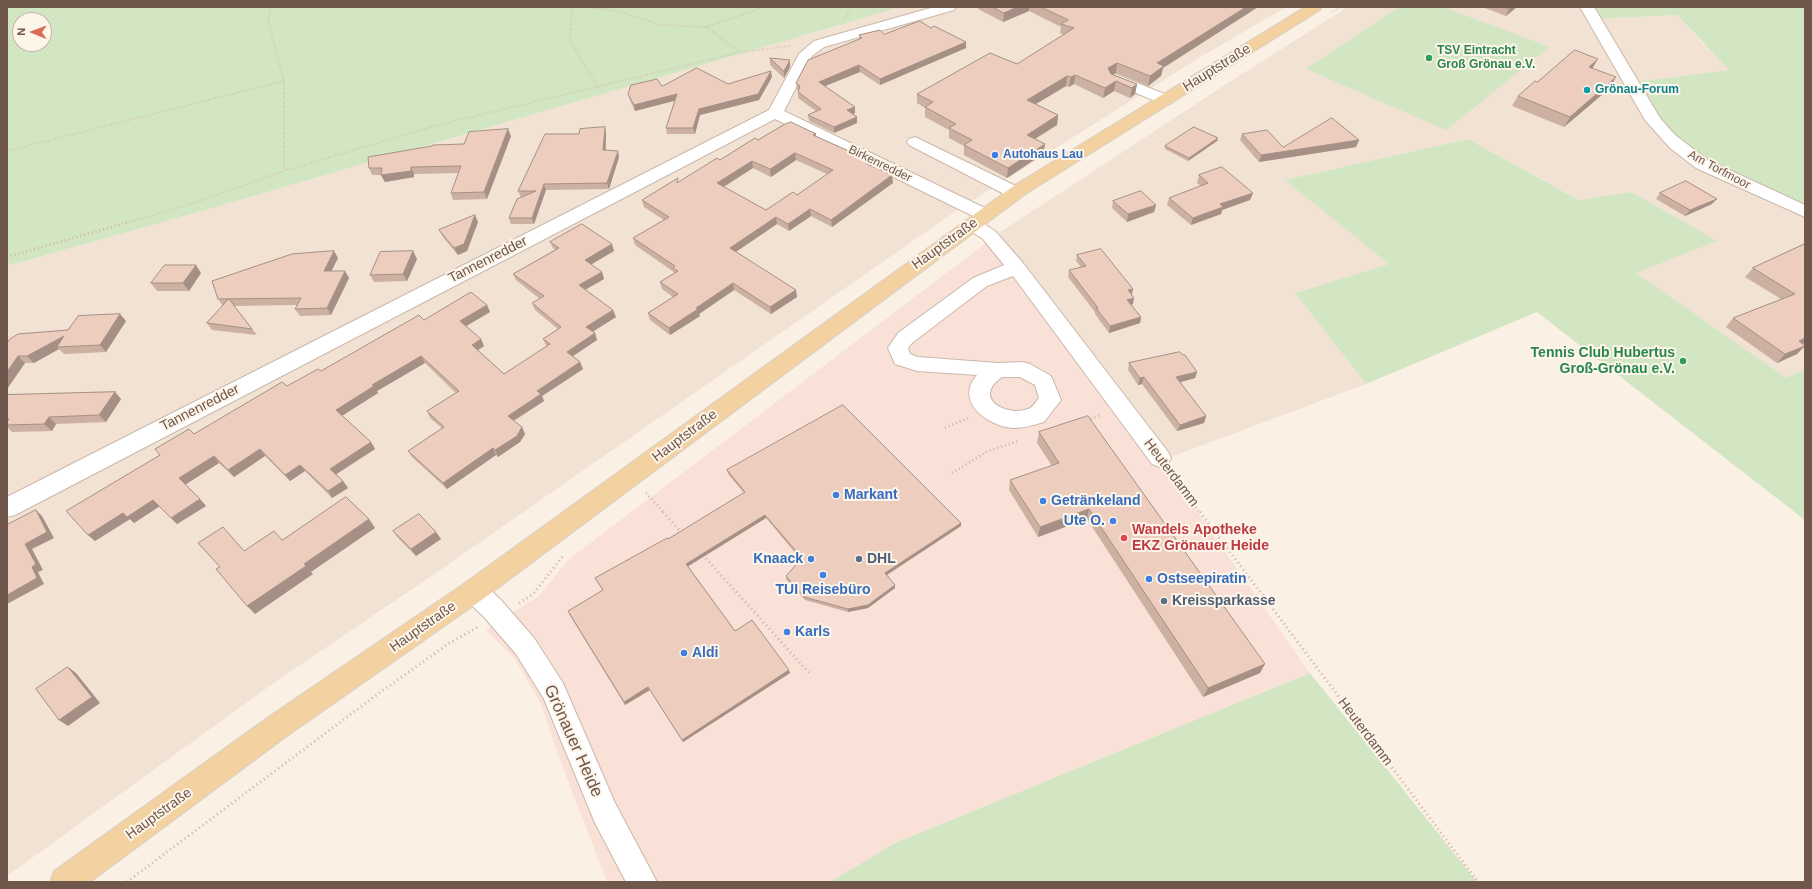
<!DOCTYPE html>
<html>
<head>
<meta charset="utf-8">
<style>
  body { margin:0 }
  #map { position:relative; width:1812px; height:889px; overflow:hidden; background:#faf0e4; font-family:Helvetica,sans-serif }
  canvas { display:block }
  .frame { position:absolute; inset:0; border:8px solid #70574c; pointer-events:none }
  .north { position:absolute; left:12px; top:12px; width:40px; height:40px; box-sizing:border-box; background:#fdf5e9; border:1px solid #c5b6aa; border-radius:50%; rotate:271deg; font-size:11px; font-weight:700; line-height:16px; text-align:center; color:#70574c }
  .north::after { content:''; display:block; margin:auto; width:14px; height:18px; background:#da6b53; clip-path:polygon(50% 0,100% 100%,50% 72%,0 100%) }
</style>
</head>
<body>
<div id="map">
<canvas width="1812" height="889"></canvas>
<div class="frame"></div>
<div class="north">N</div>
</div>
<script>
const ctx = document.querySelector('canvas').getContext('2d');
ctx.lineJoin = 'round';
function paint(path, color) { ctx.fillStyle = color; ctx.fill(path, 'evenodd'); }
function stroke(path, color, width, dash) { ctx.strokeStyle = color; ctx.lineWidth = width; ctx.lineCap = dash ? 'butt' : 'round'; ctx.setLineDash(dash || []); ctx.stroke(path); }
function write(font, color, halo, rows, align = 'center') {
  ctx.font = font + ' Helvetica,sans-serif'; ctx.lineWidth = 4; ctx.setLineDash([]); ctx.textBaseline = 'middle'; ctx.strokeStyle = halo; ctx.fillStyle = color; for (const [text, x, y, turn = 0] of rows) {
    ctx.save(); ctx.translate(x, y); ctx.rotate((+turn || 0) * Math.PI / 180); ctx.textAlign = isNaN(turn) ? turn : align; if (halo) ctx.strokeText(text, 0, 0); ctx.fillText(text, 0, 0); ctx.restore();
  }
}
paint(new Path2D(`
  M901,7H1286L1197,59L956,211L430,577L275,682L7,876V266L202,211Z
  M1348,7H1586L1594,19L1677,15L1703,44L1730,70L1628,83L1805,212V520L1537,312L1631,192L1580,200L1468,139L1286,180L1390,264L1295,293L1366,384L1160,461L999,233L1228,83Z`), '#f1e2d3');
paint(new Path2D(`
  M999,233L1027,269L1310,673L895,843L830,882H607L563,768L540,702L514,658L486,630L539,596L568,560Z`), '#f9e1d8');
paint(new Path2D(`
  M7,7H901L202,211L7,266ZM20,20H44V44H20Z
  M1399,7H1443L1550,47L1446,130L1306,69Z
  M1586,7H1805V212L1683,151L1628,83L1729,70L1677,15L1594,19Z
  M1468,139L1579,200L1631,192L1717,241L1636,273L1786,378L1805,369V520L1537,312L1366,384L1295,293L1389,264L1285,180Z
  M1310,673L1477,882H830L895,843Z`), '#d3e6c3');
const minor = new Path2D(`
  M934,7H956L954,10L824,47L812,56L784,111L991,211L994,215L991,219L985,220L979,219L775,119L15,515L7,517V497L769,110L799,54L814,41Z
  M1580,7H1594L1660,118L1675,135L1708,160L1805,205V217L1696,168L1670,148L1645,120Z
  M1115,74L1172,97L1174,100L1172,103L1166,105L1160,103L1110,82L1107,79L1110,76Z
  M915,137L1022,189L1025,193L1022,197L1016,198L1010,197L909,145L907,142L909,139Z
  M972,218L978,220L995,231L1023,263L1168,452L1171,458L1168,464L1160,467L1152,464L1013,276L987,286L912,343L908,348L910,354L918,357L998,363L1023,362L1030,364L1051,376L1061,400L1044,422C1034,425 1023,428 1013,428C987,426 954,401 977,375L917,371L895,364L888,348L898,333L973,278L1004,265L983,239L966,228L963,224L966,220ZM1002,377H1020L1035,385L1039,398C1036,402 1032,408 1028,409C1008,417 971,399 1002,377Z
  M474,580L483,583L501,600L534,638L563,683L615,803L657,882H626L595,823L544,699L516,654L483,616L465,599L462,591L465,583Z`);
const major = new Path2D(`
  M1305,7H1322L1320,10L1027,193L483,599L287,736L90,882H50L54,871L267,718L465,583L1015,185Z`);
stroke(minor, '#cab8ab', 2);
stroke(major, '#d7d0cd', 2);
stroke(new Path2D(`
  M572,7L570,41L598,87
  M585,7L617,11L662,25L706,27L765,7
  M1332,12L1340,7
  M844,19L851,7
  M706,27L740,52
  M284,81V171
  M7,151L284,81L268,20L271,7
  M126,223L185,206L284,171L438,125L741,52L790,46`), '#d1b2a1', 2, [0.5, 2]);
stroke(new Path2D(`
  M7,257L129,222
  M1087,420L1101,415
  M945,428L968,418
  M952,473L988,451L1019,441
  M1172,475L1200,513
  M646,493L664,513`), '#d1b2a1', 2.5, [1, 3]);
stroke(new Path2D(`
  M663,512L683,534
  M1200,512L1478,882
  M703,555L811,675
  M519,603L533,594L563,556
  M127,882L379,693L448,644L478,627`), '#d1b2a1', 3, [1, 3.5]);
paint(minor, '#fff');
paint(major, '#f3d1a1');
paint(new Path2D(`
  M979,7H1258L1163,68L1161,76L1148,86L1116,73L1113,74L1137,84L1135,94L1130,98L1114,91L1103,98L1074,84L1069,87L1066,86L1035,104L1058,115L1057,125L1035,139L1045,144L1043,154L1007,178L964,155V146L949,138V130L925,117V108L917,103V94L1017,64L1064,35L1060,33L1061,27L1029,11L1003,22L978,9Z
  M1482,7H1517L1506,16Z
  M931,28L966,48L880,85L860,72L825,86L855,107V113L853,114L857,117V123L834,133L809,121L808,115L816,111L798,98V91L797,89L796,83L859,39V35L884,34Z
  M770,58L790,60V67L784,78L770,65Z
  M1593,69L1610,88L1564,127L1512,106L1518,96L1537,82Z
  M772,77L759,100L700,115L695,134H667L666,128L675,100L635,111L630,100L628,94L662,86L728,84Z
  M605,127L606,134V150L619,157L609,189L546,190L534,224H511L509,218L521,197L518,191L579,134Z
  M816,134V137L871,161V165L893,183L832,227L811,216L789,231L777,224L736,252L797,297L771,314L734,290L699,314L700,316L670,335L650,320L648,313L673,297L662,289L660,282L674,273V272L635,245L633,238L664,220L644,207L642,200L679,182L758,140ZM796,160L827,174L797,195L766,210L724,187L753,168L771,177Z
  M1242,134L1283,147L1359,140L1356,147L1259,162L1240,140Z
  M511,136L487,199L453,200L451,193L459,173L414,174V177L385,182L381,175H372L369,168L464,144Z
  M1218,138L1217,141L1188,161L1165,149V146Z
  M1199,175L1253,193L1250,200L1222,210L1221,214L1191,225L1167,205L1169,198L1201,186L1197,183Z
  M1660,193L1712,204L1685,216L1656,199Z
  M1113,201L1156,205L1154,212L1127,222L1112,208Z
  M478,222L467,251L458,255L443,237L439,230Z
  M550,242L614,251L591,264L602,272L604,279L585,290L616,317L592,332L595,333L597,340L573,356L583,369L542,396L544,401L514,421L522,427L525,434L520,442L498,457L496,455L447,489L412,457L408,451L442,428L430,418L427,411L456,393L425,363L377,391L378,393L342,416L371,442L375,449L336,474L343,481L348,488L332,498L305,471L290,481L265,456L234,477L219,463L185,484L206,506L177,524L160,506L134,523L130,519L95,541L88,535L160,455L194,434L287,386L321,371L424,320L487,305L490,312L466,326L484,346L478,350L504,374L547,347L543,339L558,329L535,310L532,303L540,299L516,280L513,274L555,250L553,248Z
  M1805,244L1803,344L1797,354L1777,363L1726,327L1733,318L1781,299L1745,277L1753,268Z
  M413,251L417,259L407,281L374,282L370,275Z
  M1077,255L1133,289L1132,295L1133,304L1131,305L1141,317L1140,323L1109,333L1095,314V312L1068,277L1069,270L1081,267L1076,261Z
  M338,258L331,271L349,278L331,315L300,316L295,309L298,305L234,306L257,335L212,330L207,323L223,306L218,299Z
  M201,273L189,291H157L151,283Z
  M126,321L106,352L64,354L59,349L34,363H25L7,389V343L68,330Z
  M1183,355L1197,372L1195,378L1180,382L1206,416L1204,423L1177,431L1142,384L1138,385L1128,370L1129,363Z
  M115,392L121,399L106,422L56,424L52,431L12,432L7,427V395Z
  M1039,432L1260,673L1203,697L1087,519L1038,537L1009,490L1010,480L1052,466L1037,443Z
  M727,470L961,526L887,575L895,585V588L868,608L848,612L805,600L786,579V576L801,560L766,518L688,566L735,631L790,673L683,742L650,690L625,705L569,614L603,591L595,578L668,539L744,493L728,474Z
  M393,531L441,539L416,556L398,538Z`), '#ccb1a3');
paint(new Path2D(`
  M1017,7H1029V11L1003,22L1004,13Z
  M1246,7H1258L1163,68L1161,76L1148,86L1150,76L1157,63Z
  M1512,7H1517L1506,16L1509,9Z
  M966,42V48L880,85V79Z
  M1598,59L1592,69L1589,67Z
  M790,60V67L784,78V71Z
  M1117,63L1116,73L1106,78L1108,68Z
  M859,65L860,72L820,88L819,82Z
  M771,71L772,77L759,100L700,115L695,134L693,128L699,109Z
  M1075,75L1074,84L1069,87L1071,77Z
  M1067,76L1066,86L1026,110L1027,100Z
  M1616,77L1610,88L1564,127L1570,117Z
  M1116,81L1114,91L1103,98L1105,88Z
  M1137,84L1135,94L1130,98L1132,88Z
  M677,94L678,100L635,111L634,105Z
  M855,107V113L848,117L847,110Z
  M1058,115L1057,125L1025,145L1027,135Z
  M857,117V123L834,133V127Z
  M605,127L606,134L605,157L603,150Z
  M508,129L511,136L487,199L484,192Z
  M1218,138L1217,141L1188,161L1189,158Z
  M1359,140L1356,147L1259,162L1261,155Z
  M1045,144L1043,154L1007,178L1008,168Z
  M618,151L619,157L609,189L607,183Z
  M795,153L796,160L771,177L770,169Z
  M752,161L753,168L718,190L717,183Z
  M871,161V168L867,164Z
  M411,167L414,174V177L385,182L381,175Z
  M892,175L893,183L832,227L831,220Z
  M544,184L546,190L534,224L532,218Z
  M1253,193L1250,200L1222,210L1221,214L1191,225L1193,218L1220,204Z
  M1717,199L1712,204L1685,216L1690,210Z
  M1156,205L1154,212L1127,222L1128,214Z
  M810,209L811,216L789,231L788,224Z
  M475,215L478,222L467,251L458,255L454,248Z
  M776,217L777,224L731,255L730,248Z
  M612,244L614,251L587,267L585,260Z
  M334,251L338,258L328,278L324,271Z
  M413,251L417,259L407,281L403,274Z
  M196,265L201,273L189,291L183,283Z
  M345,271L349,278L331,315L327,308Z
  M602,272L604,279L581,292L579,285Z
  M733,283L734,290L699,314L700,316L670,335L669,328L696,308Z
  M1133,289L1131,295L1128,290Z
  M796,290L797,297L771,314L770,307Z
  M1134,298L1133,304L1126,306L1127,300Z
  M487,305L490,312L463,328L460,321Z
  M613,310L616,317L589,334L586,327Z
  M120,314L126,321L106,352L100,345Z
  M1141,317L1140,323L1109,333L1110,326Z
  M595,333L597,340L570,358L567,352Z
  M64,336L57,347L59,349L34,363L27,356Z
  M1805,338V343L1791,350L1799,341Z
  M481,339L484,346L475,352L472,345Z
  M1805,346L1797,354L1777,363L1785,354Z
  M18,356L25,363L7,389V372Z
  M421,356L425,363L377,391L378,393L340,417L336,410L372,385Z
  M580,362L583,369L542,396L544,401L511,422L508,416L537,391Z
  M1197,372L1195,378L1174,384L1176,377Z
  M1144,377L1142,384L1138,385L1140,378Z
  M115,392L121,399L106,422L99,415Z
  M1206,416L1204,423L1177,431L1180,425Z
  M49,417L56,424L52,431L44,424Z
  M522,427L525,434L520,442L498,457L495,450Z
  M371,442L375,449L335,475L330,469Z
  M493,448L496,455L447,489L443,483Z
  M260,449L265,456L234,477L228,470Z
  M214,456L219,463L185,485L179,478Z
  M300,465L305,471L290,481L285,475Z
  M343,481L348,488L332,498L328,491Z
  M200,499L206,506L177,524L171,518Z
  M153,500L160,506L134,523L130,519L95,541L88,535L123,513Z
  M1089,509L1087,519L1038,537L1040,527Z
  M36,510L42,516L54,538L32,549L43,570L38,572L44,584L7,604V595L32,567L25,544Z
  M765,515L766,518L687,567L686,564Z
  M369,519L375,528L311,572L313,574L255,614L247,606L304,564Z
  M961,523V526L885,576V573Z
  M436,532L441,539L416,556L411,549Z
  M895,585V588L868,608L848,612V609Z
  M1265,664L1260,673L1203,697L1208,688Z
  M68,667L76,673L100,703L68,726L59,720Z
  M789,670L790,673L683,742L682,740Z
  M648,687L650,690L625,705L624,702Z`), '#a69085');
const building = new Path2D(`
  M993,7H1017L1004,13Z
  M1041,7H1246L1157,63L1164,66L1150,76L1117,63L1108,68L1111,74L1137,84L1132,88L1116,81L1105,88L1075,75L1071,77L1067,76L1027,100L1058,115L1027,135L1045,144L1008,168L964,145L972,140L949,128L956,124L925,107L933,102L917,94L990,53L1017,64L1074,28L1061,24L1068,20Z
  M1504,7H1512L1509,9Z
  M920,21L931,28L934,26L966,42L880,79L859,65L819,82L855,107L847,110L857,117L834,127L808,115L821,109L798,92L800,86L796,83L808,60L862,38L859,35L880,30L884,34Z
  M1575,50L1598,59L1589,67L1616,77L1570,117L1518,96L1535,81L1537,82Z
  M770,58L790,60L784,71Z
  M697,68L728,84L771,71L758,94L699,109L693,128H666L677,94L634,105L628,94L631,85L657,79L662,86Z
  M1332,118L1359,140L1261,155L1242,134L1267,130L1283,147Z
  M791,122L816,134L813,135L871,161L867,164L892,175L831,220L810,209L788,224L776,217L730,248L796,290L770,307L733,283L696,308L698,309L669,328L648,313L678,294L660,282L678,271L673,268L675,266L633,238L669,217L642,200L678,178L677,183L717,158L720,160L755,138L758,140L785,124ZM795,153L833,170L797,195L793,192L766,210L717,183L752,161L770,169Z
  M605,127L603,150L618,151L607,183L544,184L532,218H509L517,199L536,191H518L545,134H579L580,129Z
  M1194,127L1218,138L1189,158L1165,146Z
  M508,129L484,192L451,193L461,166L411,167V171L381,175L382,168H369L368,157L432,146L433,145L464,144L469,132Z
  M1222,167L1253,193L1220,204L1223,207L1193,218L1169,198L1208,183L1199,175Z
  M1686,181L1717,199L1690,210L1660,193Z
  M1141,191L1156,205L1128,214L1113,201Z
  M475,215L464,244L454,248L439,230Z
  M582,224L612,244L585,260L602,272L579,285L613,310L586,327L595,333L567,352L580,362L537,391L541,394L508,416L522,427L517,436L495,450L493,448L443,483L408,451L444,427L427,411L459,391L421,356L372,385L374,386L336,410L371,442L330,469L343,481L328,491L300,465L285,475L260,449L228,470L214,456L179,478L200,499L171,518L153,500L127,517L123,513L88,535L66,511L160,455L155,449L189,429L194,434L282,382L287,386L318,369L321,371L419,315L424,320L471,292L487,305L460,321L481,339L472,345L504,374L550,344L543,339L561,327L532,303L544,296L513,274L559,248L550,242Z
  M1805,244V338L1799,341L1805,346L1785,354L1733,318L1795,294L1753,268Z
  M1101,249L1133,289L1128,290L1134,298L1127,300L1141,317L1110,326L1096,308H1098L1069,270L1086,266L1077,255Z
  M334,251L324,271H345L327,308L295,309L301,298L218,299L212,281L292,254Z
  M413,251L403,274L370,275L380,252Z
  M165,265H196L183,283H151Z
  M229,299L252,329L207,323Z
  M120,314L100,345L57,347L64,336L27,356H18L7,372V343L10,339L18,334L68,330L78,316Z
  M1180,352L1183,355H1185L1197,372L1176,377L1206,416L1180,425L1144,377L1140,378L1129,363Z
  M115,392L99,415L49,417L44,424L7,425V422L9,419H7V395Z
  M843,405L961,523L885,573L895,585L868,605L848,609L804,597L786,576L802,558L765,515L686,564L735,631L752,620L789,670L682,740L648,687L624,702L568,611L603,590L595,578L667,538L668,539L745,492L727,470Z
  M1088,416L1265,664L1208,688L1089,509L1040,527L1010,480L1059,463L1039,432Z
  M346,497L369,519L304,564L306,566L247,606L216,569L220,567L198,543L223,527L244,551L274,531L282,540Z
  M36,510L47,532L25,544L36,564L32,567L37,578L7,595V525Z
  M419,514L436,532L411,549L393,531Z
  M68,667L92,697L59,720L36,689Z`);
paint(building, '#edcebe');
stroke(building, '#a69085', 1);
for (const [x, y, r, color] of [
  [1429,58,4,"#2e9e5b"],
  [1587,90,4,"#0f9aa8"],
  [995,155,4,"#3f7fe0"],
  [1683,361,4,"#2e9e5b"],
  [836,495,4,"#3f7fe0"],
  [1043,501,4,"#3f7fe0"],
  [1113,521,4,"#3f7fe0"],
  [1124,538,4,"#e0444e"],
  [811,559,4,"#3f7fe0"],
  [859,559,4,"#5c6f8a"],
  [823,575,4,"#3f7fe0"],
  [1149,579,4,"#3f7fe0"],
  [1164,601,4,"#5c6f8a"],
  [787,632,4,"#3f7fe0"],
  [684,653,4,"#3f7fe0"]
]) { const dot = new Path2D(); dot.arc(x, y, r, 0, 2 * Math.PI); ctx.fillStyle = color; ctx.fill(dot); stroke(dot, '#fdf5e9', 1.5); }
write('bold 12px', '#27864d', '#fdf5e9', [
  ["TSV Eintracht",1437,51],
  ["Groß Grönau e.V.",1437,65]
], 'left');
write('bold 12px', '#0d838f', '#fdf5e9', [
  ["Grönau-Forum",1595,90]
], 'left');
write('bold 12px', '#366cbe', '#fdf5e9', [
  ["Autohaus Lau",1003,155]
], 'left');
write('12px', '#70574c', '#fdf5e9', [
  ["Birkenredder",880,164,26],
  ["Am Torfmoor",1719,170,28]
]);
write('14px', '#70574c', '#fdf5e9', [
  ["Hauptstraße",1217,68,-32],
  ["Hauptstraße",945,244,-36],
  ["Tannenredder",488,260,-27],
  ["Tannenredder",200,408,-27],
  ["Hauptstraße",685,436,-37],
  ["Heuterdamm",1171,473,53],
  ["Hauptstraße",423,627,-35],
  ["Heuterdamm",1365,732,53],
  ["Hauptstraße",159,814,-36]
]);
write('bold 14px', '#27864d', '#fdf5e9', [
  ["Tennis Club Hubertus",1675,353],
  ["Groß-Grönau e.V.",1675,369]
], 'right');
write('bold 14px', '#366cbe', '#fdf5e9', [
  ["Markant",844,495],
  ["Getränkeland",1051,501],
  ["Ute O.",1105,521,"right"],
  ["Knaack",803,559,"right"],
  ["Ostseepiratin",1157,579],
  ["TUI Reisebüro",823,590,"center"],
  ["Karls",795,632],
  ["Aldi",692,653]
], 'left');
write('bold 14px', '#be3a42', '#fdf5e9', [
  ["Wandels Apotheke",1132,530],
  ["EKZ Grönauer Heide",1132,546]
], 'left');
write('bold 14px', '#4e5e75', '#fdf5e9', [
  ["DHL",867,559],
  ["Kreissparkasse",1172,601]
], 'left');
write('17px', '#70574c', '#fdf5e9', [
  ["Grönauer Heide",573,741,66]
]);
</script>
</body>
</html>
